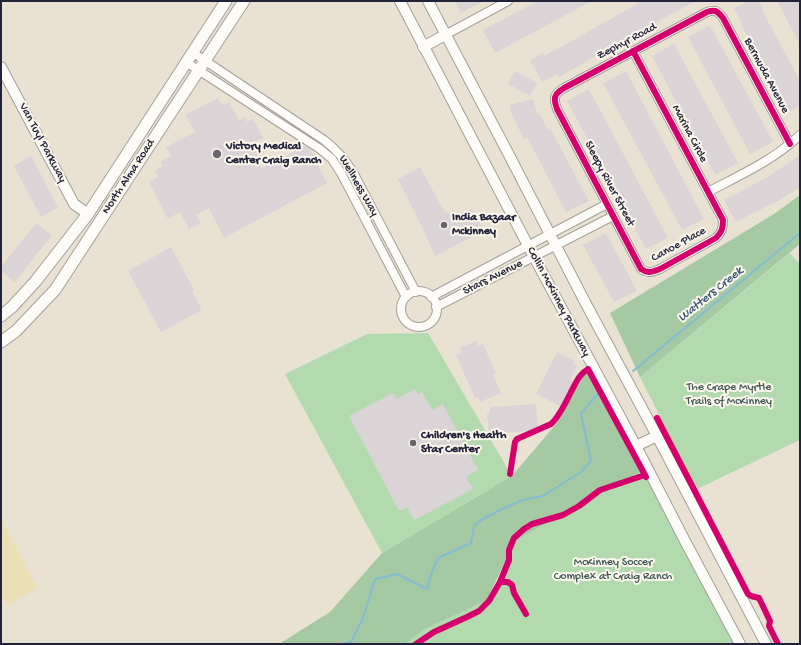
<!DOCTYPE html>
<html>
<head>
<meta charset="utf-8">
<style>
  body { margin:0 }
  #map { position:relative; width:801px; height:645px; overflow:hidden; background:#e9e2d3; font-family:"Gochi Hand",sans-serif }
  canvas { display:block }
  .frame { position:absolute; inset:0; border:2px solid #22223b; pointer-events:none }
</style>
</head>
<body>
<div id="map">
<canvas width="801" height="645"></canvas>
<div class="frame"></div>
</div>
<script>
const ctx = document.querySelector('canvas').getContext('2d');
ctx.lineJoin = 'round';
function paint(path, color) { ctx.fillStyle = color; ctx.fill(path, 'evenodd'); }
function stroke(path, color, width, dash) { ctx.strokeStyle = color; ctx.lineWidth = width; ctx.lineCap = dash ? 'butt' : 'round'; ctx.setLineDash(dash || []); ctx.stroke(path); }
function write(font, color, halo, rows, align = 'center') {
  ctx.font = font + ' "Gochi Hand",sans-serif'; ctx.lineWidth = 4; ctx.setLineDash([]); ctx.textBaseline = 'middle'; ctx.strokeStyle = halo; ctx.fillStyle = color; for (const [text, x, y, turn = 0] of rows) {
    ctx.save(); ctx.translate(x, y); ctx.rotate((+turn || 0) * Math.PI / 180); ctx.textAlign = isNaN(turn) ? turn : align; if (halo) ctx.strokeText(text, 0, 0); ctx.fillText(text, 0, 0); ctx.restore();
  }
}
paint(new Path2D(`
  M790,253L800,264V440L697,489L640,377Z
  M428,333L512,476L382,553L285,374L367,334Z
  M644,470L735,644H405L423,630L486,601L497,585L515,541Z`), '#b3daaf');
paint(new Path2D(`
  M800,195V244L640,377L610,313L774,214Z
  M589,367L644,470L515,541L486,601L423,630L405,644H279L330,612L382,553L512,476L556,424Z`), '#a4c9a3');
paint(new Path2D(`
  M1,519L38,588L7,605L1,594Z`), '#ecdeb6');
stroke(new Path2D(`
  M633,371L800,233
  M340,644L351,642L363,618L375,579L397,574L427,589L432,572L438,558L471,543L474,526L481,520L504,508L523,500L543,496L581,472L591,461L581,414L600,391`), '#85bcd4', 2);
paint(new Path2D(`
  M454,1H484L461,13Z
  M538,1H592L495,53L483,30Z
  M642,1H696L633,35L615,45H616L559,77L557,74L542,82L530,60L543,53L544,56L577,38Z
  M748,1H759L763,9L762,10L800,81V106L788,112L741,24L742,23L734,8Z
  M777,1H800V45L784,14Z
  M710,25L773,142L750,154L688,37Z
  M674,44L738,163L715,175L652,56Z
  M515,71L537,83L530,96L508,84Z
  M626,71L704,219L682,230L603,83Z
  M589,89L668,238L646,249L567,101Z
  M218,98L222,105L229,102L239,120L245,117L247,122L253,119L263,138L256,142L262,154L256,156L262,168L305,146L310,149L327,183L224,238L209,208L196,215L201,223L189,229L180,212L168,219L149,182L158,177L155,170L163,167L160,162L171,156L166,147L195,132L185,115Z
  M533,99L538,115L540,114L547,129L550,128L589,201L566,212L527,137L524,139L514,119H513L509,105Z
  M800,155V187L780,200L736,222L724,200L768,177Z
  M31,156L58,207L41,217L14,166Z
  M420,167L444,211L456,216L472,209L484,231L435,256L421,225L398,179Z
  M36,223L52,235L15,282L1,271V267Z
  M606,233L637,291L614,302L583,245Z
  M171,247L194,290L192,291L202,310L161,332L128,271Z
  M476,341L478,346L483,344L496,373L493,374L501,393L480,402L478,397L475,398L456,355L462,353L460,348Z
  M557,352L575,361L573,364L577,366L570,380L574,382L562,407L536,394Z
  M415,389L418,394L422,392L432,410L443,404L478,470L466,477L473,489L414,520L407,507L399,511L349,416L393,393L397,399Z
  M536,404L538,428H533V431L489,434L487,413H490V407Z`), '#dbd4d6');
const minor = new Path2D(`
  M445,35L508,1
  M633,51L723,220C723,228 722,232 716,238L660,269C652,272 649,274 641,269L557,109C553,98 554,94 564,88L707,12C716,9 717,11 723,18L790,144
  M192,52L324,140C337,150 344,159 353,172L416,292
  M186,62L320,149L332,159L341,173L406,297
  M708,192C740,175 774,160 800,135
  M401 309a18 18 0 1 1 36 0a18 18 0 1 1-36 0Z
  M431,297L607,204
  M436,307L613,216`);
const tertiary = new Path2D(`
  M400,1L534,257L636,446L685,541L740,644
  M428,1L508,153L585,302L657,436L766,644
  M423,47L445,35
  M1,67L74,204L88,214
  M636,446L657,436`);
const secondary = new Path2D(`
  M1,316L12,307L35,282L88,214L226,1
  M1,342L16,331L55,290L244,1`);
stroke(minor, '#a39f9a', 10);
stroke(tertiary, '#a39f9a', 12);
stroke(secondary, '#a39f9a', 13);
stroke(minor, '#fcfbf8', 8);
stroke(tertiary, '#fcfbf8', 10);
stroke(secondary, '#fcfbf8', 11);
stroke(new Path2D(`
  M633,51L723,220C723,228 722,232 716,238L660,269C652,272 649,274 641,269L557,109C553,98 554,94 564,88L707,12C716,9 717,11 723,18L790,144
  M657,418L748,594L751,596L759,598L770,621L769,626L778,644
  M510,474L515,442L517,439L551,424C559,417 566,402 571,392C576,383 579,374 588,369L645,475
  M500,582L509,560V550L514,538L524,529L532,524L563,515L579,506L600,490L645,475L646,477
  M416,644L434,632L467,617L479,611L489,601L500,582H508L512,585L514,593L526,614`), '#d6006c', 6);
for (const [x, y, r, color] of [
  [217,154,5,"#686570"],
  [444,225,4,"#686570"],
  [413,443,4,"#686570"]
]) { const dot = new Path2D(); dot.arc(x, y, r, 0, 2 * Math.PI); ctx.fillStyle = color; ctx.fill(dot); stroke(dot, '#fbf7ec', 1.5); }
write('12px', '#22223b', '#fbf7ec', [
  ["Zephyr Road",627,42,-28],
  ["Bermuda Avenue",766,76,62],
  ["Marina Circle",689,134,62],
  ["Van Tuyl Parkway",42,143,62],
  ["North Alma Road",129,177,-57],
  ["Sleepy River Street",609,184,62],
  ["Wellness Way",358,186,60],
  ["Canoe Place",679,245,-29],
  ["Stars Avenue",493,278,-27],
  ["Collin McKinney Parkway",558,302,62]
]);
write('bold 12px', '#22223b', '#fbf7ec', [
  ["Victory Medical",226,147],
  ["Center Craig Ranch",226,161],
  ["India Bazaar",452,218],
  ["Mckinney",452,232],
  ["Children's Health",421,436],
  ["Star Center",421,450]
], 'left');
write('12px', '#405755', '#fbf7ec', [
  ["The Crape Myrtle",729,388],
  ["Trails of McKinney",729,402],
  ["McKinney Soccer",613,563],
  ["Complex at Craig Ranch",613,577]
]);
write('italic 13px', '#385979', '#fbf7ec', [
  ["Watters Creek",711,295,-39]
]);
</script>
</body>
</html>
